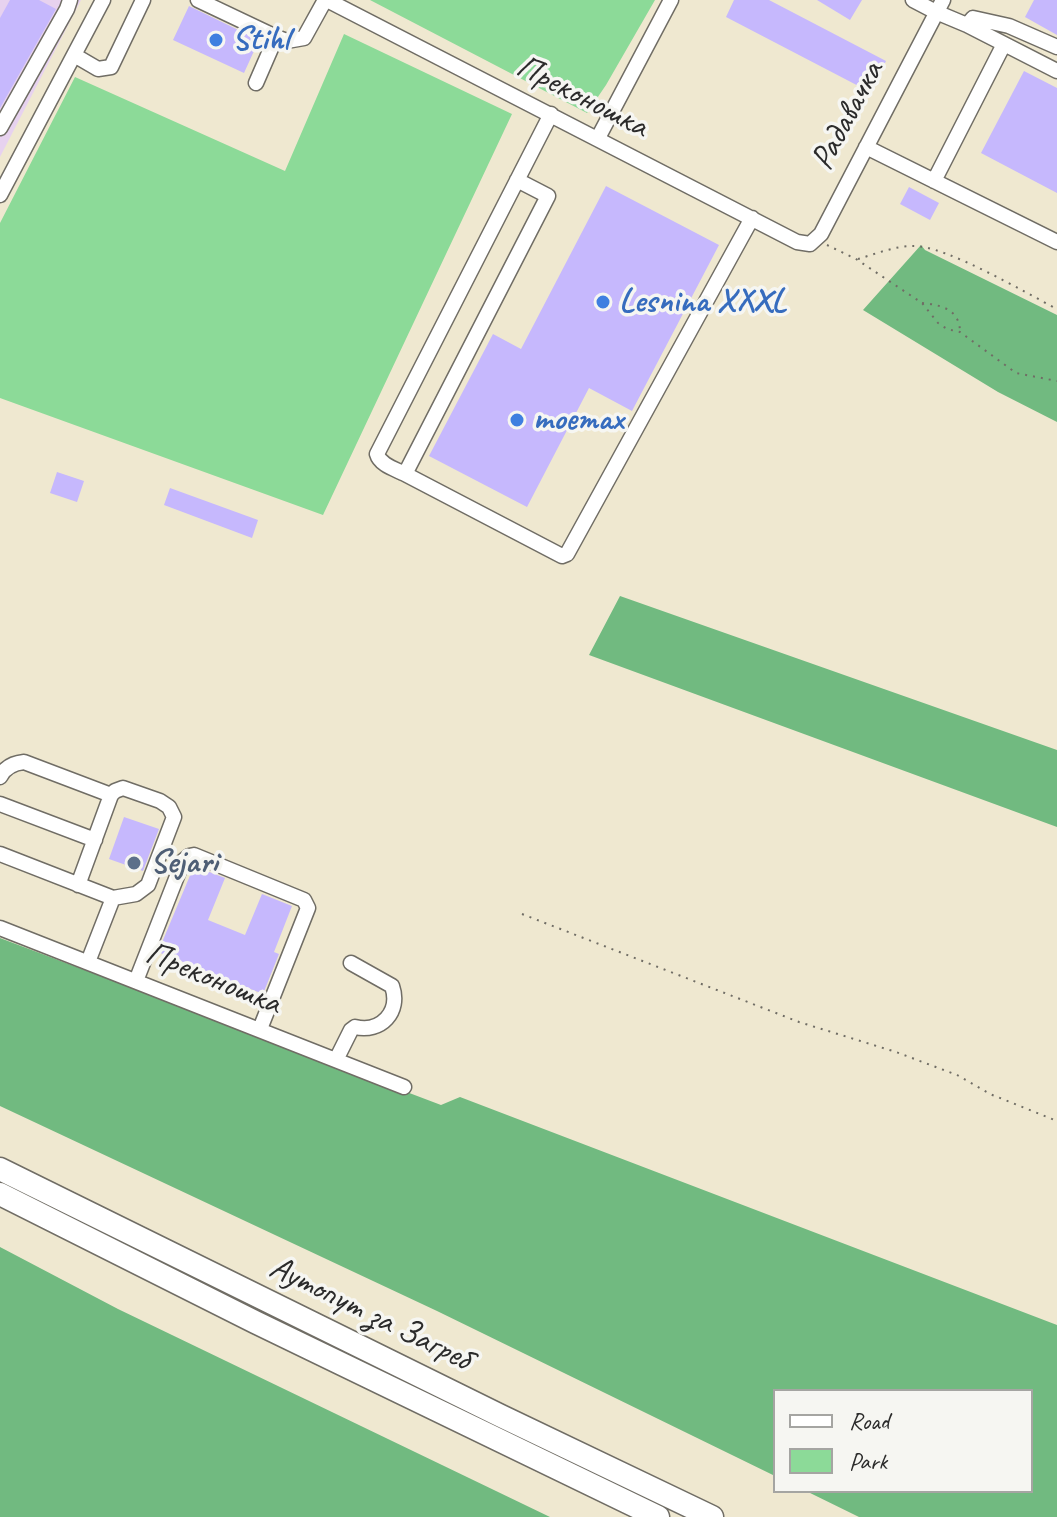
<!DOCTYPE html>
<html>
<head>
<meta charset="utf-8">
<style>
  body { margin:0 }
  #map { position:relative; width:1057px; height:1517px; overflow:hidden; background:#efe8d0; font-family:Caveat,sans-serif }
  canvas { display:block }
  .legend { position:absolute; left:773px; top:1389px; width:260px; height:104px; box-sizing:border-box; background:#f6f6f2; border:2px solid #a5a5a2; margin:0; padding:10px 14px; list-style:none; font-size:24px; color:#2b2b2b }
  .legend li { display:flex; align-items:center; gap:16px; height:40px }
  .legend b { width:40px; border:2px solid #a5a5a2 }
</style>
</head>
<body>
<div id="map">
<canvas width="1057" height="1517"></canvas>
<ul class="legend">
<li><b style="height:10px;background:#fff"></b>Road</li>
<li><b style="height:22px;background:#8cda98"></b>Park</li>
</ul>
</div>
<script>
const ctx = document.querySelector('canvas').getContext('2d');
ctx.lineJoin = 'round';
function paint(path, color) { ctx.fillStyle = color; ctx.fill(path, 'evenodd'); }
function stroke(path, color, width, dash) { ctx.strokeStyle = color; ctx.lineWidth = width; ctx.lineCap = dash ? 'butt' : 'round'; ctx.setLineDash(dash || []); ctx.stroke(path); }
function write(font, color, halo, rows, align = 'center') {
  ctx.font = font + ' Caveat,sans-serif'; ctx.lineWidth = 7; ctx.setLineDash([]); ctx.textBaseline = 'middle'; ctx.strokeStyle = halo; ctx.fillStyle = color; for (const [text, x, y, turn = 0] of rows) {
    ctx.save(); ctx.translate(x, y); ctx.rotate((+turn || 0) * Math.PI / 180); ctx.textAlign = isNaN(turn) ? turn : align; if (halo) ctx.strokeText(text, 0, 0); ctx.fillText(text, 0, 0); ctx.restore();
  }
}
paint(new Path2D(`
  M0,0H81L0,157Z`), '#e7d2ef');
paint(new Path2D(`
  M370,0H655L606,85L587,113Z
  M344,34L512,114L323,515L0,398V223L75,77L285,171Z`), '#8cda98');
paint(new Path2D(`
  M921,245L925,250L1057,315V422L998,392L863,310Z
  M620,596L1057,750V827L589,655Z
  M0,938L441,1105L460,1097L1057,1325V1517H859L806,1491H1031V1391H775V1476L437,1311L0,1106Z
  M0,1247L118,1309L550,1517H0Z`), '#71ba80');
paint(new Path2D(`
  M10,0H39L56,9L0,108V18Z
  M734,0H769L886,61L870,92L726,17Z
  M817,0H862L850,20Z
  M1034,0H1057V35L1025,17Z
  M189,6L259,40L244,73L173,40Z
  M1024,71L1057,88V193L981,153Z
  M606,186L719,245L632,411L589,388L527,507L429,456L493,334L521,349Z
  M909,187L939,203L930,220L900,204Z
  M57,472L84,481L77,502L50,493Z
  M170,488L258,520L252,538L164,505Z
  M124,817L159,829L143,871L109,859Z
  M194,866L225,878L208,920L245,935L262,894L292,906L274,952L279,954L263,994L158,952Z`), '#c6b8fd');
const minor = new Path2D(`
  M198,0L276,37L287,41L304,38L325,0
  M327,0L797,242L810,244L821,234L943,0
  M913,0L936,12L967,25L973,18L1009,26L1057,47
  M967,25L1057,71
  M74,55L98,69L111,67L143,0
  M256,83L276,37
  M0,128L67,9L70,0
  M598,138L671,0
  M866,147L1057,242
  M517,180L548,196L405,474C395,469 380,465 377,454L551,114
  M934,181L1004,44
  M0,195L103,0
  M405,474L562,556L567,554L752,218
  M0,777C5,767 14,763 24,762L111,795L115,791L123,788L160,801L169,807L174,817L148,885L136,894L113,898L0,854
  M0,804L95,840
  M78,885L111,795
  M0,928L404,1087
  M88,962L113,898
  M136,981L183,861L189,856L194,855L304,900L308,908L260,1029
  M336,1060L351,1030L355,1027C381,1033 401,1012 392,986L351,963`);
const highway = new Path2D(`
  M0,1169L501,1416L712,1517
  M0,1194L255,1322L658,1517`);
stroke(minor, '#706d65', 17);
stroke(highway, '#706d65', 25);
stroke(new Path2D(`
  M827,245L856,259L922,303L938,323L947,329L960,332L1016,373L1057,381
  M858,259C875,254 895,246 913,246C945,245 1026,293 1057,309
  M922,303C941,305 959,309 960,331
  M522,914L799,1022L896,1052L957,1075L990,1094L1057,1121`), '#706d65', 2, [2, 6]);
stroke(minor, '#fff', 14);
stroke(highway, '#fff', 22);
for (const [x, y, r, color] of [
  [216,40,8,"#3f7fe0"],
  [603,302,8,"#3f7fe0"],
  [517,420,8,"#3f7fe0"],
  [134,863,8,"#5c6f8a"]
]) { const dot = new Path2D(); dot.arc(x, y, r, 0, 2 * Math.PI); ctx.fillStyle = color; ctx.fill(dot); stroke(dot, '#f6f6f2', 3); }
write('bold 34px', '#366cbe', '#f6f6f2', [
  ["Stihl",232,40],
  ["Lesnina XXXL",619,302],
  ["moemax",533,420]
], 'left');
write('34px', '#2b2b2b', '#f6f6f2', [
  ["Преконошка",582,97,27],
  ["Радавачка",848,116,-62],
  ["Преконошка",213,979,22],
  ["Аутопут за Загреб",370,1314,26]
]);
write('bold 34px', '#4e5e75', '#f6f6f2', [
  ["Sejari",150,863]
], 'left');
</script>
</body>
</html>
